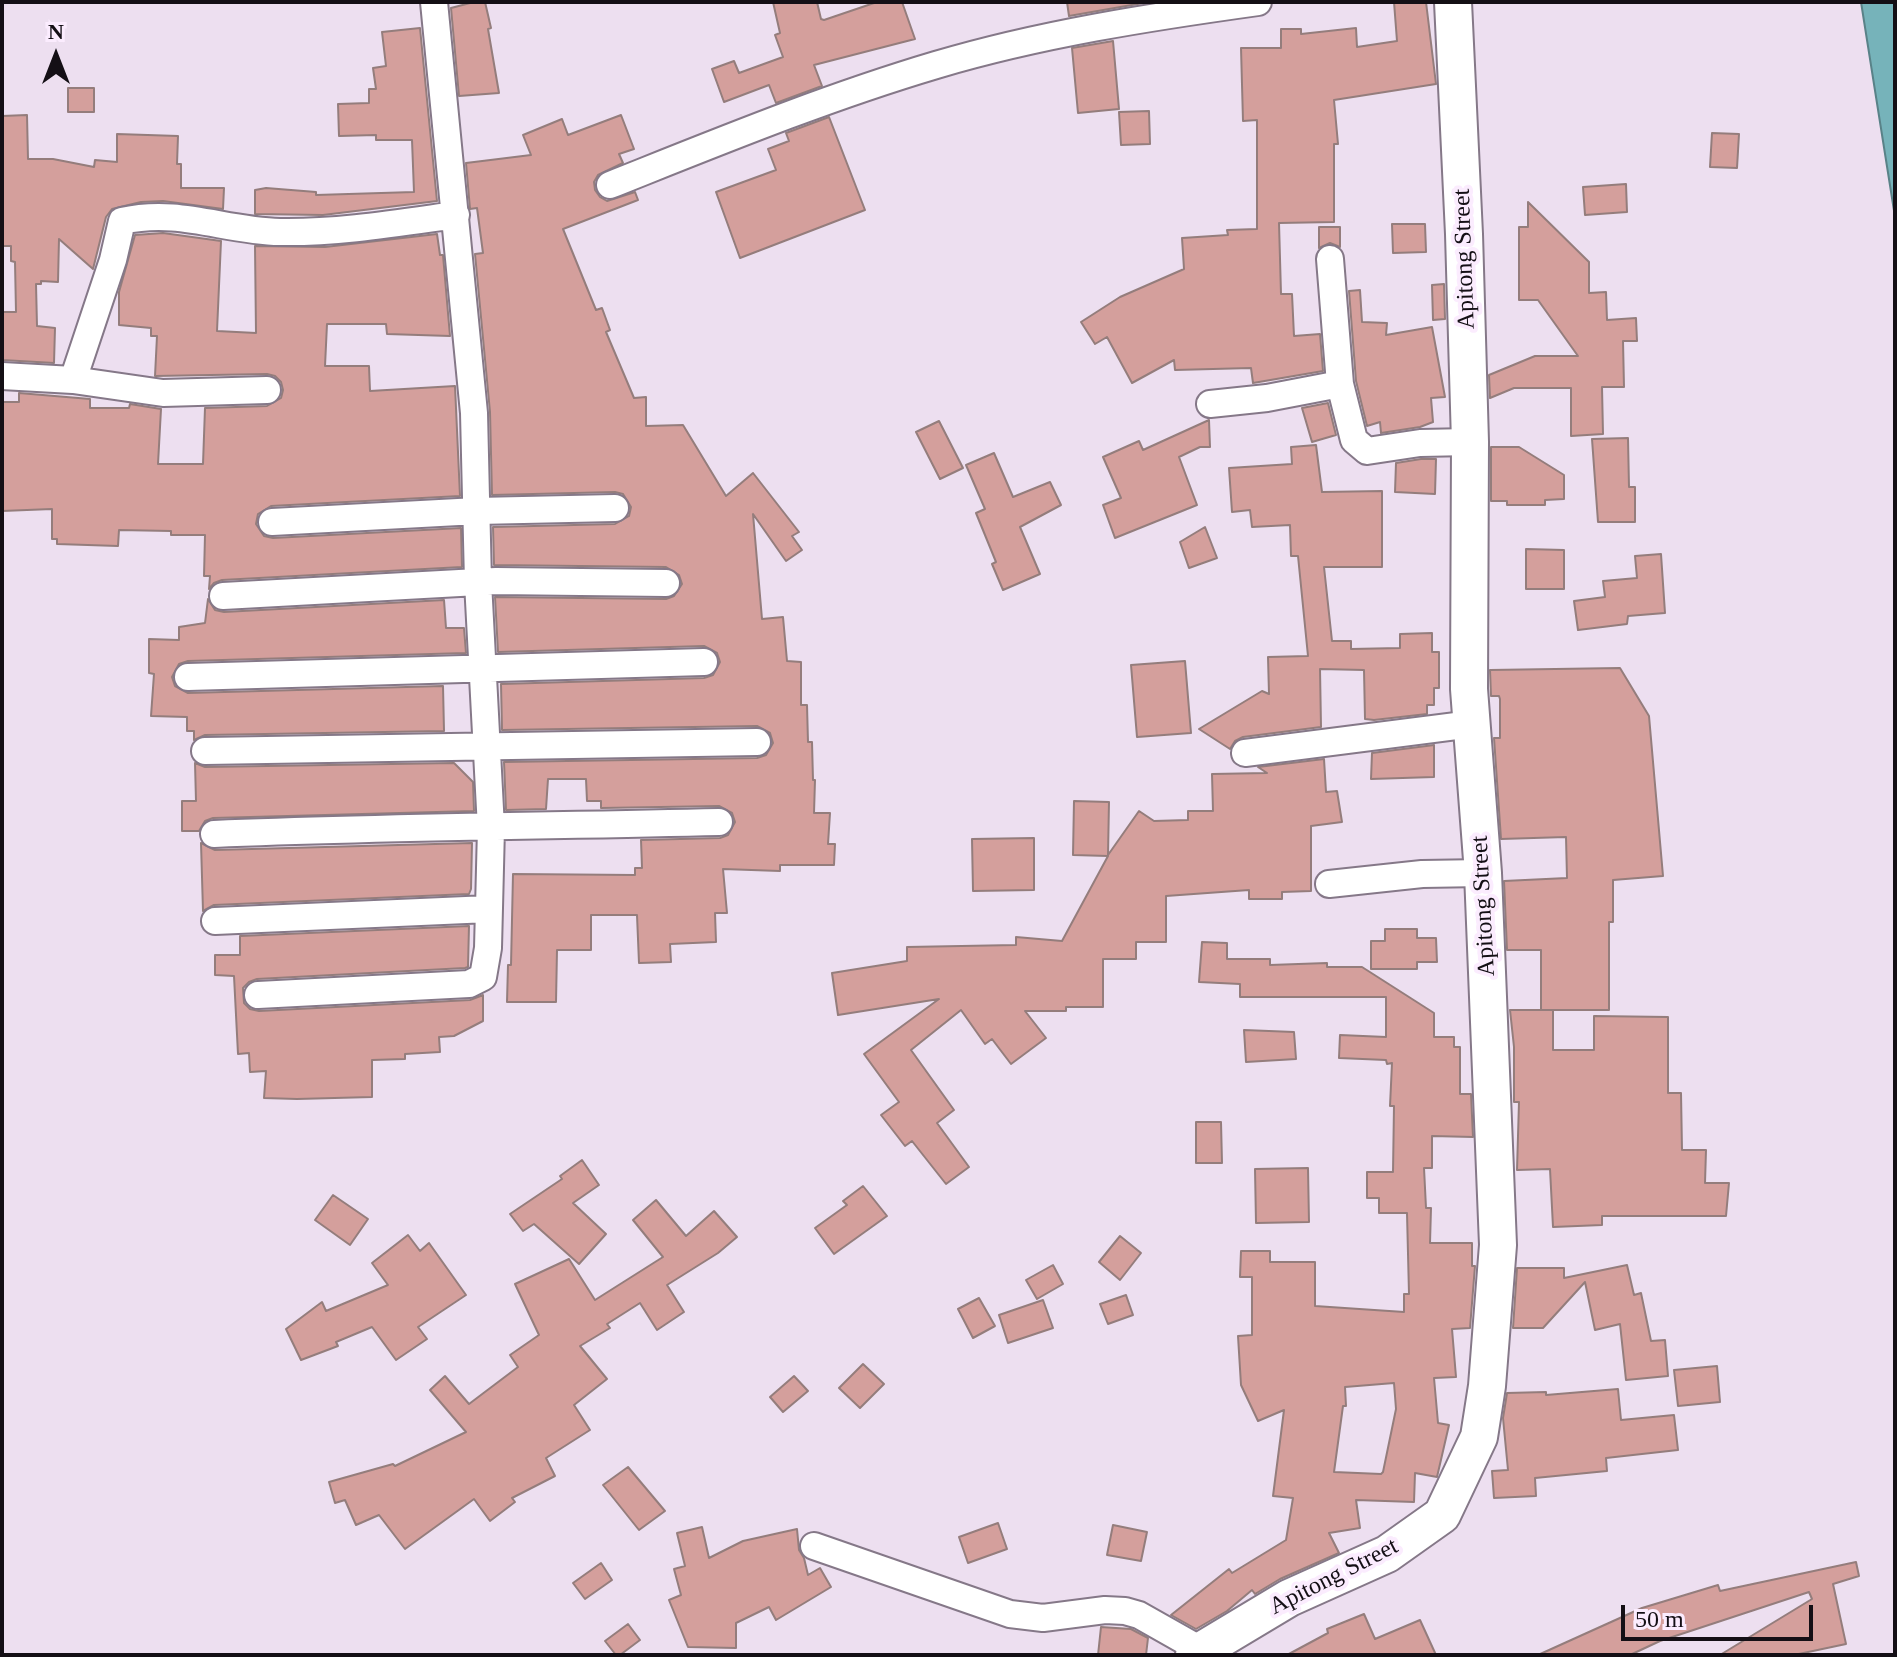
<!DOCTYPE html>
<html>
<head>
<meta charset="utf-8">
<style>
  body { margin:0 }
  #map { position:relative; width:1897px; height:1657px; overflow:hidden; background:#eddff0; font-family:Georgia,serif }
  canvas { display:block }
  .frame { position:absolute; inset:0; border:4px solid #140f15; pointer-events:none }
  .north { position:absolute; left:16px; top:16px; width:80px; height:80px; -webkit-text-stroke:6px #fbecfe; paint-order:stroke; rotate:0deg; font-size:22px; font-weight:700; line-height:32px; text-align:center; color:#140f15 }
  .north::after { content:''; display:block; margin:auto; width:28px; height:36px; background:#140f15; clip-path:polygon(50% 0,100% 100%,50% 72%,0 100%) }
  .scale { position:absolute; left:1621px; top:1605px; width:192px; height:36px; box-sizing:border-box; border:4px solid #140f15; border-top:0; padding-left:10px; font-size:24px; line-height:28px; white-space:nowrap; color:#140f15; -webkit-text-stroke:6px #fbecfe; paint-order:stroke }
</style>
</head>
<body>
<div id="map">
<canvas width="1897" height="1657"></canvas>
<div class="frame"></div>
<div class="north">N</div>
<div class="scale">50 m</div>
</div>
<script>
const ctx = document.querySelector('canvas').getContext('2d');
ctx.lineJoin = 'round';
function paint(path, color) { ctx.fillStyle = color; ctx.fill(path, 'evenodd'); }
function stroke(path, color, width, dash) { ctx.strokeStyle = color; ctx.lineWidth = width; ctx.lineCap = dash ? 'butt' : 'round'; ctx.setLineDash(dash || []); ctx.stroke(path); }
function write(font, color, halo, rows, align = 'center') {
  ctx.font = font + ' Georgia,serif'; ctx.lineWidth = 8; ctx.setLineDash([]); ctx.textBaseline = 'middle'; ctx.strokeStyle = halo; ctx.fillStyle = color; for (const [text, x, y, turn = 0] of rows) {
    ctx.save(); ctx.translate(x, y); ctx.rotate((+turn || 0) * Math.PI / 180); ctx.textAlign = isNaN(turn) ? turn : align; if (halo) ctx.strokeText(text, 0, 0); ctx.fillText(text, 0, 0); ctx.restore();
  }
}
const water = new Path2D(`
  M1861,2H1895V217Z`);
paint(water, '#76b3ba');
stroke(water, '#598288', 2);
const building = new Path2D(`
  M474,2H485L491,28L488,29L499,93L459,96L451,8Z
  M773,2H817L821,19L824,20L877,2H902L915,39L814,65L822,86L776,103L769,85L724,102L712,69L734,61L739,73L783,57L775,35L780,33Z
  M1067,2H1149L1069,16Z
  M1394,2H1426L1436,84L1334,100L1338,144H1334V222L1279,223L1281,294H1292L1294,336L1320,334L1323,371L1253,383L1251,368L1175,370L1174,360L1132,383L1107,337L1095,344L1081,322L1120,297L1184,269L1182,238L1228,235L1227,230L1257,229V120L1243,121L1241,48H1281V29H1301V34L1356,28L1357,47L1397,41Z
  M420,28L437,201L323,215L255,214V190L266,188L316,192V195L414,192L412,140H376V135L339,136L338,104L369,103V89H376L373,68L386,66L382,32Z
  M1113,41L1119,109L1078,113L1072,48Z
  M68,88H94V112H68Z
  M1149,111L1150,144L1121,145L1119,112Z
  M27,115L28,159H53L94,167L95,160L117,162V134L178,136L177,164H181V188H224L223,209L163,201L141,202L112,209L106,217L93,269L59,239L58,282L41,281V284H36L37,326L55,328L54,363L2,360V312H16L15,262L11,261V246H2V116Z
  M621,115L634,149L619,154L623,163L598,175L594,182L595,190L600,197L607,201L635,192L638,200L563,229L596,310L602,308L610,330L606,332L634,398L646,397V426L683,425L726,496L753,473L799,532L792,536L802,550L786,561L753,514L762,619L783,617L787,661L801,662V705H807L808,742H812L813,780H815L814,813H830L828,844H835L834,865H780V871L723,869L727,913H715L716,942L670,944L671,962L639,963L637,915H591V950H557L556,1002H507L508,965H511L513,874L635,875V868H642L641,840L720,838L728,835L735,822L732,813L719,806L601,808V801H587L586,779H548L546,809L506,810L504,762L757,758L766,755L773,743L770,733L757,726L502,730L501,684L704,678L713,675L720,662L717,653L704,646L498,652L495,597L666,599L674,596L682,584L679,575L666,567L494,565L493,527L615,524L629,516L631,507L623,494L615,492L492,495L490,412L475,254L483,253L477,208L470,209L466,163L531,155L523,135L562,119L568,135Z
  M829,117L865,210L740,258L716,192L776,170L768,149L789,141L786,133Z
  M1712,133L1739,134L1737,168L1710,167Z
  M1626,184L1627,212L1585,215L1583,187Z
  M1528,202L1589,262V293L1606,292L1607,320L1636,318L1637,341H1623L1624,387H1602L1603,434L1571,436V388H1514L1490,398L1489,375L1535,356H1578L1538,300H1519V227H1528Z
  M1392,224H1425L1426,252L1393,253Z
  M1319,227H1340V247L1330,243L1319,248Z
  M163,233L221,241L217,331L256,333L255,246L325,247L437,234L440,255H443L450,336L387,334L386,324H327L325,366H369L370,391L455,386L460,496L271,506L258,514L256,524L264,536L273,538L461,528L462,567L222,580L214,583L209,589L210,576H204L205,535H171V531L119,530L118,546L57,544V539H52V509L2,511V402H19V393L90,399V408H129L130,404L161,409L158,464H203L205,408L267,406L281,398L283,390L281,382L275,376L267,374L155,376L157,336H151V328L119,325V292L135,235Z
  M1444,284L1445,319L1433,320L1432,285Z
  M1360,290L1362,322L1387,323L1386,335L1432,327L1445,397L1431,398L1433,422L1420,427L1381,433L1380,422L1367,426L1356,381L1349,291Z
  M1328,403L1336,435L1312,442L1302,408Z
  M1209,420L1210,447H1200L1179,457L1197,505L1115,538L1103,505L1121,498L1103,457L1139,441L1143,450Z
  M939,421L963,468L940,479L916,432Z
  M1628,438L1629,487H1635V522H1598L1592,439Z
  M1316,445L1322,492L1382,491V567H1324L1332,641H1351V649L1400,648V634L1432,633V652H1439V688H1434V705H1427V714L1374,720L1365,719L1364,670L1320,669L1321,727L1243,737L1235,741L1230,749L1199,729L1262,691L1269,694L1268,657L1308,656L1298,556H1291L1290,525L1252,527L1250,510L1232,512L1229,468L1292,464L1291,447Z
  M1491,447H1519L1564,475V499L1545,500V505H1507V501H1491Z
  M994,453L1013,497L1050,482L1061,505L1020,527L1040,574L1003,590L992,564L996,562L976,513L985,509L966,465Z
  M1421,459H1436L1435,494L1395,492L1396,463Z
  M1205,527L1217,558L1189,568L1180,542Z
  M1526,549L1564,550V589H1526Z
  M1661,554L1665,613L1628,616L1627,624L1578,630L1574,601L1605,597L1603,581L1637,578L1635,556Z
  M208,599L215,610L224,612L444,600L446,628H464L466,653L188,661L179,664L172,677L175,686L188,693L443,686L444,731L205,735L194,740V731H187V717L151,716L154,674L149,673V639L179,640V627L205,623Z
  M1185,661L1191,733L1137,737L1131,665Z
  M1620,668L1649,716L1663,876L1613,880V922H1609V1010H1541V950H1507L1504,881L1567,878L1566,837L1501,839L1494,738H1500V699L1499,696H1491L1490,670Z
  M1434,745V777L1371,779L1372,753Z
  M1324,759L1326,792L1337,791L1342,822L1311,826V891L1282,892V899H1249V890L1166,896V942H1136V959H1103V1007H1066V1011H1025L1046,1038L1011,1064L992,1039L985,1044L961,1010L911,1050L954,1110L937,1123L969,1167L946,1184L912,1141L905,1146L881,1115L899,1102L864,1054L939,999L838,1015L832,973L907,961V947L1016,945V937L1062,941L1108,856L1073,855L1074,801L1109,802L1108,855L1139,811L1154,821L1188,820V811H1213L1212,774L1267,773L1258,767Z
  M195,763L205,767L454,763L473,782L474,811L213,818L205,821L199,831H182V801H196Z
  M1034,838V890L973,891L972,839Z
  M201,843L215,850L472,843L471,889L469,894L214,905L203,911Z
  M469,926L468,967L465,968L257,979L249,982L243,988L244,1003L250,1009L259,1011L470,1000L483,995V1021L454,1036L439,1037L440,1052L405,1054V1059L372,1060V1097L297,1099L264,1098L266,1071L250,1072L249,1053L238,1054L234,976L215,975V955H240V936Z
  M1385,929H1417V938H1436L1437,962H1417V969H1371V941H1385Z
  M1202,942L1227,943V959H1270V965L1327,963V967H1362L1434,1013V1037H1454V1047H1460V1094H1471L1473,1137L1432,1136V1168H1424L1426,1208H1431L1430,1243H1472V1266H1475L1470,1328L1452,1329L1456,1377L1434,1378L1438,1423L1449,1425L1437,1477L1415,1473L1414,1502L1356,1500L1360,1528L1329,1533L1339,1553L1280,1579L1255,1594L1252,1590L1227,1611L1196,1629L1171,1615L1229,1569L1232,1573L1286,1540L1293,1498L1273,1496L1284,1410L1258,1421L1241,1385L1238,1336L1252,1335V1277H1240L1241,1251H1270V1262H1315V1306L1404,1312V1294H1409L1407,1213H1379V1198H1367V1172H1393L1394,1106H1390L1392,1063L1387,1064L1386,1060L1339,1058L1340,1035L1386,1037V997H1240V984L1199,982ZM1394,1383L1396,1409L1383,1472L1381,1474L1334,1472L1343,1406H1346L1345,1387Z
  M1510,1010H1553V1050H1594V1016L1668,1017V1093H1681L1682,1150H1706L1705,1183H1729L1726,1216H1602V1225L1553,1227L1550,1169L1517,1170L1519,1102H1514V1047Z
  M1244,1030L1294,1032L1296,1059L1246,1062Z
  M1196,1122H1221L1222,1163H1196Z
  M582,1160L599,1185L573,1203L606,1234L579,1264L534,1224L523,1231L510,1214L562,1179L560,1176Z
  M1308,1168L1309,1222L1256,1223L1255,1169Z
  M863,1186L887,1216L834,1254L815,1228L847,1205L843,1201Z
  M333,1195L368,1219L350,1245L315,1220Z
  M656,1200L686,1236L714,1211L737,1237L718,1253L667,1285L684,1312L657,1330L640,1303L607,1324L610,1328L580,1346L607,1379L574,1405L590,1430L546,1458L555,1476L512,1498L515,1502L490,1521L474,1499L405,1549L379,1515L356,1525L345,1500L335,1503L329,1482L393,1464L395,1466L466,1432L430,1390L445,1376L469,1404L518,1367L510,1355L539,1335L515,1284L569,1259L595,1300L663,1257L633,1220Z
  M408,1235L420,1251L429,1243L466,1295L418,1327L427,1339L396,1360L372,1327L336,1342L338,1346L301,1360L286,1329L322,1302L326,1311L388,1285L372,1263Z
  M1120,1236L1141,1253L1120,1280L1099,1262Z
  M1053,1265L1063,1284L1037,1299L1026,1280Z
  M1627,1265L1634,1295L1641,1293L1651,1341L1665,1340L1668,1376L1626,1380L1620,1324L1595,1330L1585,1282L1543,1328H1513L1517,1268H1564V1278Z
  M1126,1295L1133,1315L1108,1324L1100,1304Z
  M979,1298L995,1326L973,1338L958,1309Z
  M1043,1300L1053,1328L1008,1343L999,1315Z
  M863,1364L884,1384L860,1408L839,1388Z
  M1717,1366L1720,1402L1678,1406L1674,1370Z
  M794,1376L808,1391L783,1412L770,1397Z
  M1618,1389L1621,1420L1674,1415L1678,1450L1606,1458L1607,1471L1535,1478L1536,1496L1494,1498L1492,1471L1508,1470L1503,1418L1507,1393L1546,1392V1395Z
  M628,1467L665,1511L639,1530L603,1485Z
  M998,1523L1007,1549L968,1563L959,1537Z
  M1113,1525L1147,1532L1141,1561L1107,1555Z
  M702,1527L709,1558L743,1541L797,1529L799,1550L804,1558L808,1575L820,1568L831,1587L776,1620L769,1607L736,1623V1648L688,1647L669,1600L681,1595L674,1569L685,1566L677,1533Z
  M1856,1562L1859,1576L1833,1584L1846,1644L1794,1655H1720L1812,1599L1809,1592L1660,1641L1630,1655H1538L1642,1608L1718,1585L1720,1591Z
  M601,1563L612,1580L585,1599L573,1583Z
  M1364,1614L1375,1639L1420,1620L1436,1655H1287L1328,1633L1327,1629Z
  M628,1624L640,1640L620,1655H616L605,1641Z
  M1101,1627L1131,1629L1148,1638L1146,1655H1098Z`);
paint(building, '#d49f9c');
stroke(building, '#947d7c', 2);
const street = new Path2D(`
  M610,185C718,142 825,98 936,65C1040,34 1150,17 1258,2
  M1330,259L1340,384
  M2,376L73,380L163,393L267,390
  M73,380L113,260L122,221C180,208 224,231 280,232C338,233 398,223 456,215
  M1210,404L1267,398L1340,384L1354,440L1367,451L1420,443L1470,442
  M272,522L477,511L615,508
  M223,596L496,581L666,583
  M188,677L704,662
  M205,751L757,742
  M1245,753L1472,724
  M214,834C382,827 551,826 719,822
  M1329,884L1422,874L1483,873
  M215,921L489,909
  M258,995L469,984L483,977L488,948L491,828L478,582L474,413L434,2
  M814,1546L1010,1614L1043,1618L1105,1610L1125,1611L1139,1615L1201,1650`);
const secondary = new Path2D(`
  M1194,1655L1289,1598L1387,1554L1442,1515L1479,1437L1487,1386L1498,1245L1483,873L1469,689L1470,442L1464,234L1453,2`);
stroke(street, '#857888', 30);
stroke(secondary, '#857888', 40);
stroke(street, '#fff', 26);
stroke(secondary, '#fff', 36);
write('24px', '#140f15', '#fbecfe', [
  ["Apitong Street",1465,259,-92],
  ["Apitong Street",1484,906,-93],
  ["Apitong Street",1334,1577,-27]
]);
</script>
</body>
</html>
